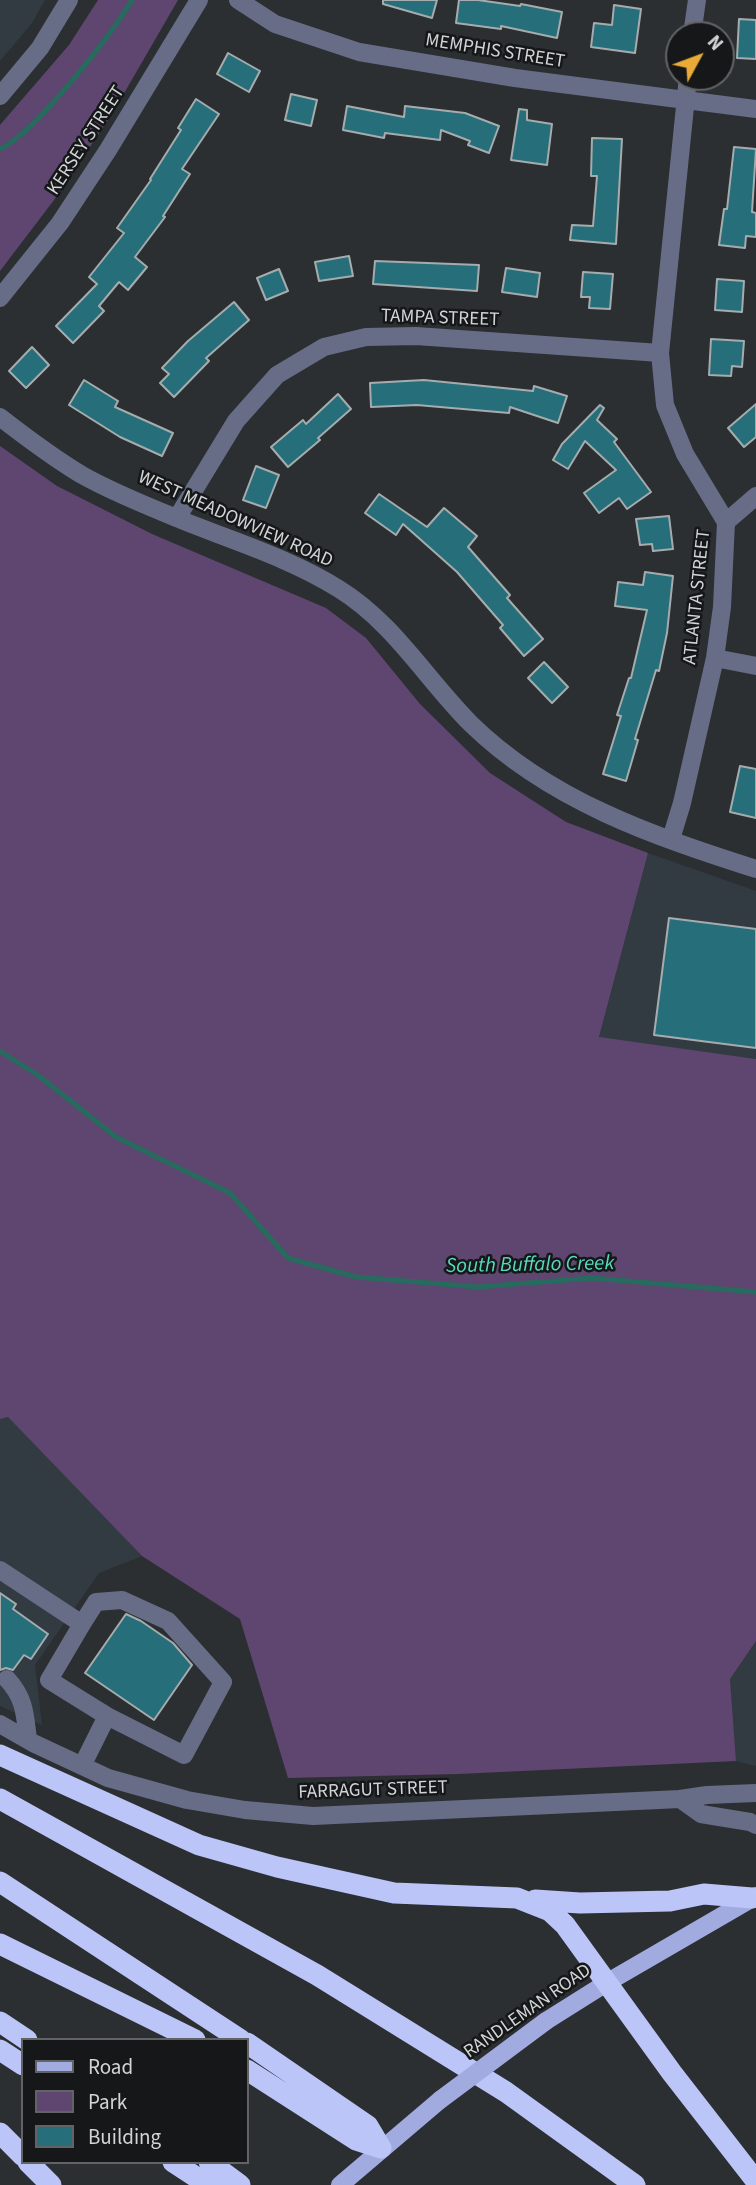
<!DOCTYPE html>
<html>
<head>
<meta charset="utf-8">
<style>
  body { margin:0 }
  #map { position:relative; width:756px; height:2185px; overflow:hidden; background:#2b2f32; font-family:"Source Sans 3",sans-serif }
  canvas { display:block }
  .legend { position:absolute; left:21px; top:2038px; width:228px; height:126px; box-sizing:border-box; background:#151718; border:2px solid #616364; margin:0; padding:9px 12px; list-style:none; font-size:21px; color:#d2d5d6 }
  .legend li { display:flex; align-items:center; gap:14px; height:35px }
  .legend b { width:35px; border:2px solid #616364 }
  .north { position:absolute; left:665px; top:21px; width:70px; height:70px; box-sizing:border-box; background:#151718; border:2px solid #616364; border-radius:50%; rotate:49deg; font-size:19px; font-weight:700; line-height:28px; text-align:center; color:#d2d5d6 }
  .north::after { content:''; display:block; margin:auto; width:24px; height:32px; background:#eaaa38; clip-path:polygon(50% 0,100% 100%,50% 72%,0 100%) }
</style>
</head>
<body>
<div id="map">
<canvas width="756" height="2185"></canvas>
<ul class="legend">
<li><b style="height:9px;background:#a2abe0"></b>Road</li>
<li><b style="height:19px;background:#5f4671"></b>Park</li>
<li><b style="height:19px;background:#256e7a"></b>Building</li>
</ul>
<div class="north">N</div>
</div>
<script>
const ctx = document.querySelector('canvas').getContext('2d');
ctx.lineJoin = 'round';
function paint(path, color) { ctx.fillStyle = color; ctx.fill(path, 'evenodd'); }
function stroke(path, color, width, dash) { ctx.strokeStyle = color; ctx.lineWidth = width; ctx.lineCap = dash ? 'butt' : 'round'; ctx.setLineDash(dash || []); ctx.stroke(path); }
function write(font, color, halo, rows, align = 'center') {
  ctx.font = font + ' "Source Sans 3",sans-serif'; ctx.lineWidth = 5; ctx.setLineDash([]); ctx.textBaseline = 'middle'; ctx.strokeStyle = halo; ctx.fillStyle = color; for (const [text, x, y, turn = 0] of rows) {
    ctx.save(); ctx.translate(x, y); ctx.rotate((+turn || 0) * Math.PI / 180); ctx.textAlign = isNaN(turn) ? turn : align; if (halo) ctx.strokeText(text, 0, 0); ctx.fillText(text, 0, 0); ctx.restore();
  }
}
paint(new Path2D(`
  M0,0H45L32,23L0,61Z
  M648,853L756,891V1059L599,1038Z
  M8,1417L142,1556L99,1573L35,1665L42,1725L0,1706V1419Z
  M756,1641V1766L736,1761L730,1679Z`), '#333b42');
paint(new Path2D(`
  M98,0H178L112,114L54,200L0,271V125L69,45Z
  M0,446L57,486L152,534L326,608L366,638L420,704L490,773L566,822L648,853L599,1037L756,1059V1641L730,1679L736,1761L458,1774L288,1778L240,1619L142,1556L8,1417L0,1419Z`), '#5f4671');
stroke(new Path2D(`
  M0,149C35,133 111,35 132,0
  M0,1051L39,1076L116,1137L230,1193L288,1258L356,1277L478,1287L592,1278L756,1292`), '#266b5d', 5);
const building = new Path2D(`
  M383,0H437L432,18L383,4Z
  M459,0H478L520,6L521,4L562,12L557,38L501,26V29L456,23Z
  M614,5L641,9L635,53L591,47L594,23L612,25Z
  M739,19L756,20V59L737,58Z
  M228,53L260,71L249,92L217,74Z
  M291,94L317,100L311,126L285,120Z
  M196,99L219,114L182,169L190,174L163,216L165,217L135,257L147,267L128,290L119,282L99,306L104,311L73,343L56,326L97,284L89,277L124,233L117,228L151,180L150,179L181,130L178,128Z
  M347,106L404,117L405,106L465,113L499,126L489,153L468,145L470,141L441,130L440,140L385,133L384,138L343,130Z
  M519,109L527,110V120L552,124L547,165L511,160Z
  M592,138L622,139L616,244L570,240L572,225L593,226L597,176H591Z
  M734,147L756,149L752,212L756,213V237L746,236L745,248L719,245L724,209H727Z
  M349,256L353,276L319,281L315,262Z
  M375,261L479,265L477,291L373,284Z
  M506,268L540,273L537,297L502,292Z
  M279,269L288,291L266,300L257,278Z
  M583,272L613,274L610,309L589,308L590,297H581Z
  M717,279L744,281L742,312L715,310Z
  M234,302L249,320L206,358L209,361L174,397L160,383L169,374L162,368L188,341Z
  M711,339L744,341L742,367L732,366L731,376L709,375Z
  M32,347L49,365L26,388L9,371Z
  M84,380L118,401L115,407L173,433L162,456L120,437L69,405Z
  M424,380L533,391L534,386L567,396L558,423L510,407L509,413L417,405L371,407L370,383Z
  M338,394L351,409L318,438L320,440L288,467L271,447L303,420L306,424Z
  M756,404V437L744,447L728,428Z
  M600,405L604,408L597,420L617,439L614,442L651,492L627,509L619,498L599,513L584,493L616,470L585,441L568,469L553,460L562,444Z
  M256,466L279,475L266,508L243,500Z
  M379,494L427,527L444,508L477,536L468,547L510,595L507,598L543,639L524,656L500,628L503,625L457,572L403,524L396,535L365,513Z
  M669,516L673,549L653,551L652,544L640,545L636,519Z
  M645,572L673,576L667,633L659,671L656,670L635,739L638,740L626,781L603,774L621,716L617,715L629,678H631L647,610L615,606L618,582L643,585Z
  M544,662L568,687L552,703L528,678Z
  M740,766L756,769V818L730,812Z
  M669,918L756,929V1048L654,1035Z
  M0,1593L16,1604L13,1609L48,1634L31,1659L24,1655L13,1670L6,1668L0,1670Z
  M126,1614L141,1621L173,1643L192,1665L154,1720L85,1673Z`);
paint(building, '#256e7a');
stroke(building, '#a6acad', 2);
stroke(new Path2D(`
  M238,0L275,24L359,52L515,78L756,109
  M692,35L697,0
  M0,96L40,48L69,0
  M0,298L60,223L108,150L199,0
  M0,417C27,438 54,458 82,475C112,492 147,506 179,519C232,541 290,558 339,589C394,623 426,679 471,724C550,801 653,836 756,869
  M177,518L236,421L277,375L324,347L366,337L416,336L660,353
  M726,522L756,496
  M715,658L756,666
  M671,839L682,803L715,658L722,607L726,522L685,454L665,405L660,353L688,77
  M0,1570L82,1624L49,1680L107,1716L184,1755L223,1682L168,1621L122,1600L96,1602L82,1624
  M7,1679C25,1698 25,1715 28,1740
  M0,1724L33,1743L108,1778L187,1800L245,1810L313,1816L680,1799L707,1795L756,1793
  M82,1766L107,1716
  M680,1799L701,1814L750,1822L756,1825`), '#686d87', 18);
stroke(new Path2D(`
  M546,2021L608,1982L756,1896
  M340,2185L440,2100`), '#a2abe0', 18);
stroke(new Path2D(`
  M0,1755L199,1845L277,1867L394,1893L517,1898L550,1911L565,1925L672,2073L756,2181
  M0,1799L317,1975L506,2092L635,2185
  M0,1882L241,2040
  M535,1900L580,1903L670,1901L704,1894L752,1898
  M0,1944L195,2040
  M0,2022L27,2040
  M247,2043L368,2126L381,2148
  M0,2050L23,2065
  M247,2070L356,2140L381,2148
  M0,2133L23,2156
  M28,2162L51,2185
  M173,2162L196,2177L219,2185
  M209,2162L240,2185`), '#bcc5f8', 21);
stroke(new Path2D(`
  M440,2100L546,2021`), '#a2abe0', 18);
write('19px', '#d2d5d6', '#151718', [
  ["MEMPHIS STREET",495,52,9],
  ["KERSEY STREET",87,141,-57],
  ["TAMPA STREET",440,319,2],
  ["WEST MEADOWVIEW ROAD",235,520,24],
  ["ATLANTA STREET",698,597,-84],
  ["FARRAGUT STREET",373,1791,-2],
  ["RANDLEMAN ROAD",528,2012,-35]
]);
write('italic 21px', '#57d9be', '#151718', [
  ["South Buffalo Creek",530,1266,-1]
]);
</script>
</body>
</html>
